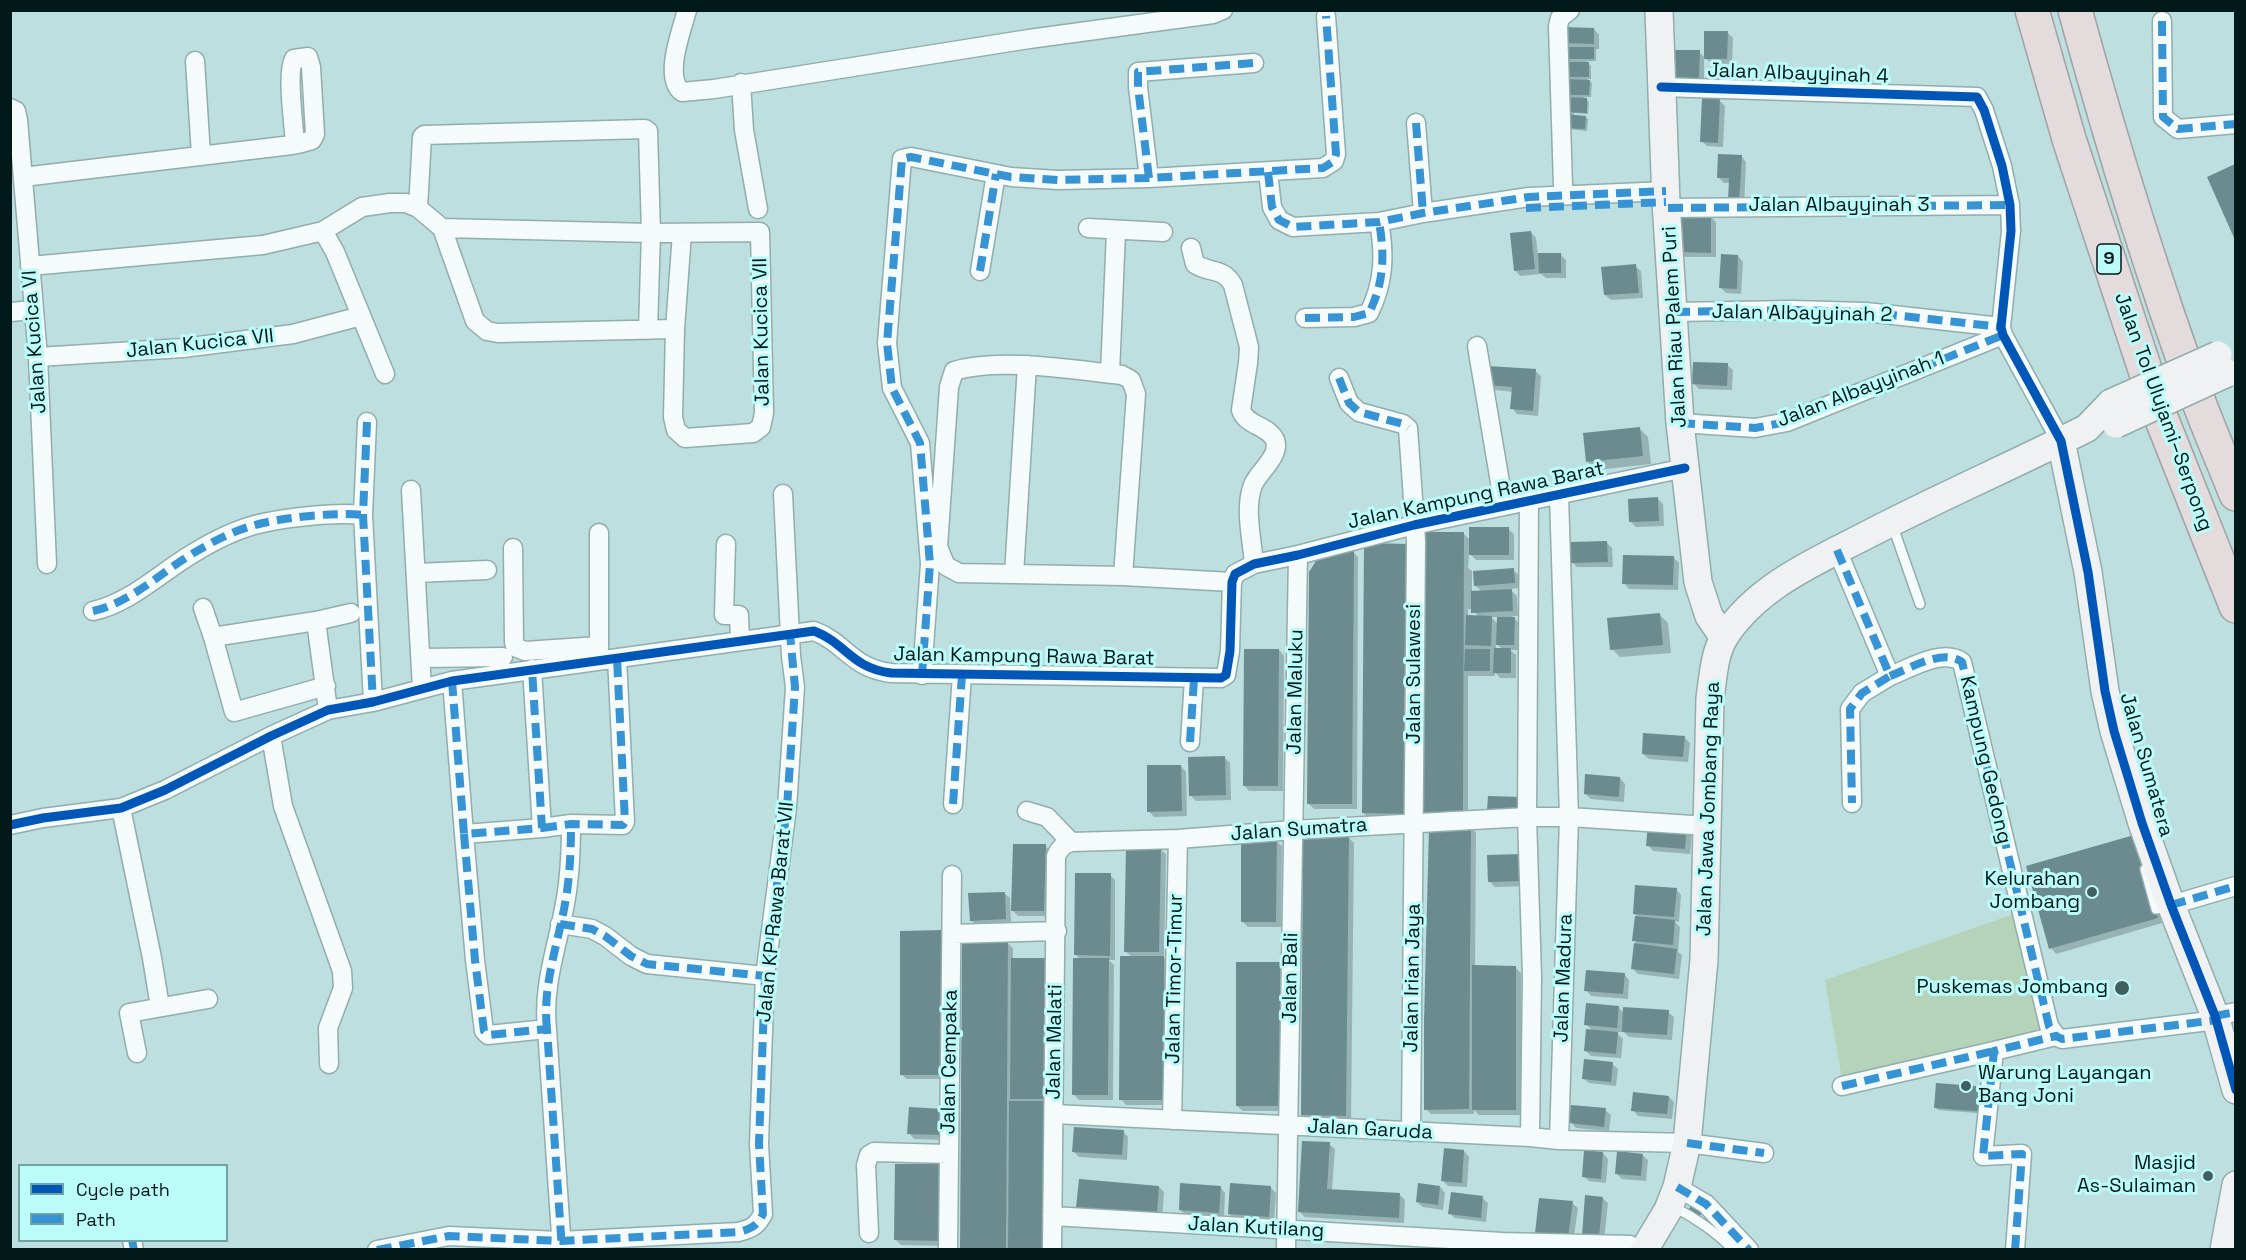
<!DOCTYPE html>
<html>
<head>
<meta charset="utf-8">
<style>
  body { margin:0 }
  #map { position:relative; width:2246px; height:1260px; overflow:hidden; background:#bddfdf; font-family:"Space Grotesk",sans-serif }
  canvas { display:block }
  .frame { position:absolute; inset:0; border:12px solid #011919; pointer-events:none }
  .legend { position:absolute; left:18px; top:1164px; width:210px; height:78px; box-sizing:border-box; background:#bbfcfa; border:2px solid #71a1a0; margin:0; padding:8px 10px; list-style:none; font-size:18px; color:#011919 }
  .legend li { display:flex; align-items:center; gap:12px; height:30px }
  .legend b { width:30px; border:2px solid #71a1a0 }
</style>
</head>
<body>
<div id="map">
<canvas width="2246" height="1260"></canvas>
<div class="frame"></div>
<ul class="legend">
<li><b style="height:8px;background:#0057b8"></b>Cycle path</li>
<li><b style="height:8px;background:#3693d4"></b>Path</li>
</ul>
</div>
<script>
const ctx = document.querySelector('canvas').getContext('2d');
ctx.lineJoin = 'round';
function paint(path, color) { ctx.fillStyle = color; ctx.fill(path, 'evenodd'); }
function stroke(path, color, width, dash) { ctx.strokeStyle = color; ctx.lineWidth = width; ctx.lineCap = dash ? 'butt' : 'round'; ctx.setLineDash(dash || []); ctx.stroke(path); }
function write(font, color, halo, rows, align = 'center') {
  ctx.font = font + ' "Space Grotesk",sans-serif'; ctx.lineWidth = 6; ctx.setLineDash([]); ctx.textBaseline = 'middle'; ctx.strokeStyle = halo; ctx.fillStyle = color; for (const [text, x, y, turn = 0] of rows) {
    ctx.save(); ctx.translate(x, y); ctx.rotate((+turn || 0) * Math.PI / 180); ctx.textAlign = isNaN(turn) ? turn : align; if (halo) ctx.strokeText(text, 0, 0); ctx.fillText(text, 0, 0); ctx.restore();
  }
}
paint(new Path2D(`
  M2014,914L2041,1032L1842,1079L1825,980Z`), '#b4d3b9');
paint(new Path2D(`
  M1594,29L1599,35V49H1596V61H1586L1591,66V79H1587L1592,83L1591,97H1584L1589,102L1588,114L1574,113L1573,116L1585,117L1588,119L1587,131L1568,129L1572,116L1567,111L1571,98L1566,94V77L1571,64L1566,59L1570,49L1564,43Z
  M1727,32L1733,38L1732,64L1711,63L1704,57V83L1673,82L1668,77L1699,52L1705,58Z
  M1720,101L1725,106L1723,147L1707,146L1702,141Z
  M1741,156L1746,162L1744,208L1730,183H1724L1718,177Z
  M2236,166V236L2209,178Z
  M1711,217L1716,222V257H1685L1679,251Z
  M1531,232L1536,238L1538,255L1560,254L1566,260V278H1546L1541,274L1520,276L1515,270Z
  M1738,256L1743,262L1741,294L1726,293L1721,288Z
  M1635,266L1641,271L1643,298L1611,300L1605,295Z
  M1727,365L1733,370L1732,390L1699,389L1694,384Z
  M1535,371L1541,376L1538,416L1517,414L1512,408L1513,392L1495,390L1489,384Z
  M1639,428L1648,437L1651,464L1596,470L1588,462Z
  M1658,499L1663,504L1664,526L1636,527L1630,521Z
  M1508,529L1514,534V560H1476L1469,553L1468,568L1472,571V592H1482L1475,585L1513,570L1519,575L1520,588L1509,589L1517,596L1518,616H1512L1520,624L1519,650H1510L1516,655V678H1500L1495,672V676H1468V819H1426L1463,533L1471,541ZM1468,609H1473L1478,617H1468ZM1491,617H1498V624ZM1496,643L1503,650H1496Z
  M1607,543L1612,548L1613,567H1577L1572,562Z
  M1409,546L1412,818H1369L1363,813Z
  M1353,552L1358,557L1357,809H1314L1308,803Z
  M1673,557L1679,563L1678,590L1629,589L1624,583Z
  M1660,615L1668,623L1671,653L1620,657L1612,649Z
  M1279,650L1284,656L1283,791H1249L1244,785Z
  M1684,737L1690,743L1688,762L1649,759L1643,754Z
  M1224,757L1230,763L1231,800L1196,801L1190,795Z
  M1181,766L1186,772L1187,816L1154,817L1149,811Z
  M1620,778L1625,784L1624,802L1591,799L1585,794Z
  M1649,825L1692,833L1690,854L1653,851L1648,845Z
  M1471,828L1476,833L1475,967H1515L1521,973V1115H1479L1474,1110V1114H1431L1426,1109Z
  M1348,837L1354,843L1351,1120H1308L1302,1115Z
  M1276,841L1282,846L1281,927H1248L1242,921Z
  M2139,842L2162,923L2056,954L2051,948Z
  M1045,846L1051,851L1049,916H1018L1012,910Z
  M1160,849L1166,854L1164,958L1169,963L1168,1105H1126L1121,1099L1132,957L1125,951Z
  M1523,856L1529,886L1495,887L1489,881Z
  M1110,875L1115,880V960H1109L1114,965L1113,1100H1079L1074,1095L1081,960L1076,955Z
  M1676,889L1681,895L1679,922L1674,921L1680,927L1678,952L1682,955L1679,979L1638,974L1632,968L1639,946L1634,940L1639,918L1634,913Z
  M1004,893L1010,898L1011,924L977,926L971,920Z
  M944,932L949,1079H907L901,1074Z
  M1007,943L1013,948V959H1046L1049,1250H962Z
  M1279,963L1285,969L1284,1111H1243L1237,1106Z
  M1624,974L1629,980L1628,999L1591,996L1586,990Z
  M1618,1007L1624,1013L1668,1012L1674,1017L1672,1040L1629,1037L1622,1030V1032H1616L1623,1039L1621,1058L1591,1056L1585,1050L1593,1031L1586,1024Z
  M1612,1064L1618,1069L1616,1086L1589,1083L1583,1078Z
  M1938,1085L1989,1114L1938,1110L1936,1108Z
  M1669,1097L1674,1102L1672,1119L1638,1116L1633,1110Z
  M910,1109L947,1140L914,1139L909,1133Z
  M1605,1110L1611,1115L1609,1131L1576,1128L1571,1122Z
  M1123,1131L1128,1137L1127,1160L1079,1157L1074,1152Z
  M1329,1144L1335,1149L1332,1190L1400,1195L1405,1200L1404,1223L1305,1217L1299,1211Z
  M1464,1151L1469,1157L1467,1187L1448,1186L1443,1181Z
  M1603,1153L1608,1159L1606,1183L1589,1181L1583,1176Z
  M1642,1155L1648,1160L1646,1181L1622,1179L1616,1173Z
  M943,1166L947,1246L901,1245L896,1240Z
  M1159,1187L1164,1192L1162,1219L1083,1212L1078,1207Z
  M1220,1187L1225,1193L1224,1218L1186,1215L1180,1210Z
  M1270,1187L1276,1193L1274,1222L1235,1219L1229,1214Z
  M1440,1187L1445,1193L1443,1210L1423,1207L1417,1202Z
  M1482,1198L1488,1203L1486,1222L1455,1218L1449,1213Z
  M1602,1198L1608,1203L1604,1241L1589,1240Z
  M1572,1203L1578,1208L1573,1242L1542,1238L1536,1233Z`), '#0003');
paint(new Path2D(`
  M1563,27L1594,28V44L1563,43Z
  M1704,31H1728L1727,59H1704Z
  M1565,47H1594V59H1565Z
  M1666,50H1700L1699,78H1666Z
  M1564,62H1589V77H1564Z
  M1565,79L1590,80L1589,95H1565Z
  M1566,97L1587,98V113L1565,112Z
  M1702,98L1720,99L1718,143L1700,142Z
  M1565,114L1586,116L1585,129L1564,128Z
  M1718,154L1742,155L1739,203H1728L1729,178H1717Z
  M2235,164V240L2207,177Z
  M1678,215L1711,216V253L1678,252Z
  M1531,231L1535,269L1514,271L1510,233Z
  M1538,253H1561V273H1539Z
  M1721,254L1738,255L1737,289L1719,288Z
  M1636,264L1639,293L1604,295L1601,267Z
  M1693,362L1728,363L1727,386L1692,384Z
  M1488,366L1536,369L1533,411L1510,409L1512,387L1488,385Z
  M1640,427L1643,456L1586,462L1583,433Z
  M1658,497L1659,521L1629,522L1628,499Z
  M1469,527H1509V555H1469Z
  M1420,532H1464L1463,814H1419Z
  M1607,541L1608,562L1570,563V542Z
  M1364,543L1410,544L1407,814L1362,813Z
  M1354,550L1352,804H1307L1309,572L1316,561Z
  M1623,555L1674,556L1673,585L1622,584Z
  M1514,568L1515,583L1474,586L1473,571Z
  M1512,589L1513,611L1471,613V591Z
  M1660,613L1663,645L1610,650L1607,618Z
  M1466,615L1492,616L1491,646L1465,645Z
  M1497,617H1515L1514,645H1496Z
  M1494,648H1511V673H1493Z
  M1244,649H1279L1278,786H1243Z
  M1465,649H1490V671H1464Z
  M1643,733L1685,736L1683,757L1642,754Z
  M1225,756L1226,795L1189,796L1188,757Z
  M1147,765H1181L1182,811L1147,812Z
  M1585,774L1620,777L1619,797L1584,794Z
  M1488,796L1522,797L1521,813L1487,811Z
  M1648,823L1687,826L1685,849L1646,846Z
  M1471,826L1469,1109L1424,1110V1021L1429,828Z
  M2134,835L2158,918L2049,949L2026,866Z
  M1303,836H1349L1346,1116L1301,1115Z
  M1241,839H1277L1276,922H1241Z
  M1013,844H1046L1044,911H1011Z
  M1126,847H1161L1159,952H1124Z
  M1524,854V881L1488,882L1487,855Z
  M1075,873H1111L1110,956L1074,955Z
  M1635,885L1677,888L1674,917L1633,914Z
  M1005,892L1006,919L970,921L968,893Z
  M1635,916L1675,920L1673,945L1632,941Z
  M944,930V1075H900V931Z
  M962,941H1008L1006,1250H960Z
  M1634,943L1677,949L1674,974L1631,969Z
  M1120,956H1164V1100H1119Z
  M1011,958H1046L1045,1099H1010Z
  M1073,958H1109L1108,1095H1072Z
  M1236,962H1280V1106H1236Z
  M1472,965L1516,966V1110H1472Z
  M1586,970L1625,973L1623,994L1584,991Z
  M1586,1003L1619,1006L1617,1028L1584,1025Z
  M1623,1007L1669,1010L1667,1035L1622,1032Z
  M1586,1029L1618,1032L1616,1054L1584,1051Z
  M1584,1059L1613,1062L1611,1082L1582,1079Z
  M1936,1083L1988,1087L1987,1112L1934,1108Z
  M1633,1092L1669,1096L1667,1114L1631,1111Z
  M1009,1101H1045L1044,1250H1008Z
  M1571,1105L1606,1108L1604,1127L1569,1123Z
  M909,1107L943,1109L942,1135L907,1134Z
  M1074,1127L1124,1130L1122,1155L1072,1152Z
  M1302,1141L1330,1142L1327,1189L1400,1193L1399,1218L1298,1212Z
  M1444,1148L1464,1150L1462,1183L1441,1181Z
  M1584,1150L1603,1152L1601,1179L1582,1177Z
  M1617,1151L1643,1154L1641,1176L1615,1174Z
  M895,1164H944L942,1241L894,1240Z
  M1079,1179L1159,1186L1157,1214L1076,1208Z
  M1180,1183L1221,1186L1219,1213L1179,1210Z
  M1230,1183L1271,1186L1269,1217L1228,1214Z
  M1418,1183L1440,1186L1438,1205L1416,1202Z
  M1451,1192L1483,1196L1481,1218L1448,1214Z
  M1585,1195L1603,1197L1599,1237L1582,1235Z
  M1539,1198L1573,1201L1568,1237L1535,1233Z
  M1692,1203L1704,1211L1699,1217L1689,1209Z`), '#6b8b8e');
const lane = new Path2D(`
  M1892,524L1920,604
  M2145,869L2156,909L2169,906
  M1672,1206C1696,1218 1715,1231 1734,1250`);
const street = new Path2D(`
  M687,10C682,30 663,77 682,92L714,89L1029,39L1213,14L1223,10
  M2162,21L2163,117L2178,129L2236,124
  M195,61L201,155
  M741,83L744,130L758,209
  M1661,87L1977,97L1984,110L2002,166L2010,205L2011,231L2001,327L2003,335L2061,441
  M10,108L16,111L18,120L38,357L47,564
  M1416,123L1423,213
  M1268,172L1272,207L1279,220L1293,227L1379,222L1423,213L1529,197L1666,191
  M23,177L292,145C299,144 305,142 312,140L315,134L311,67L308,57L294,59C286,72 294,126 295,144
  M1149,178L1138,87V72L1254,63
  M1563,186L1558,26L1560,18L1570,10
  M418,208L422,137L424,135L645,129L648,131L651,233L648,330
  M1668,208L2010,205
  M442,228L651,233L760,232L764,413L761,427L753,433L685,438L676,430L673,417L675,329
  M1088,228L1163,232
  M323,231L335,252L385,374
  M1191,248L1195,264C1211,274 1223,267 1233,285L1249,347L1248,363L1241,410C1246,426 1268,425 1275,440C1281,456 1258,472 1253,485C1244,508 1252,539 1254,564
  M30,266L263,245L323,231L362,207L390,203H406L418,208L442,228L475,321L487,331L498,333L675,329L682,233
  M980,271L996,174
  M10,312L34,310
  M1675,312L1792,310L1866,312L2001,327
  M1305,318L1354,317L1369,313C1384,283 1385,255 1379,222
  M1477,346L1504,506
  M38,357L183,348L293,334L361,316
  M1110,374L1116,231
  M1339,378L1349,403L1359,412L1403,424L1408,428L1416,541L1411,1132
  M367,422L363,515L373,702
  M1680,423L1755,428L1787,422L2003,335
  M411,490L422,689
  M1559,495L1569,817L1559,1140
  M1529,501L1527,817L1532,976L1530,1137
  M599,533V657
  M726,544L724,615H739L740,641
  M513,548L514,643L517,648L525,651L599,646
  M1837,550L1890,676L1862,693L1850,709L1852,803
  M416,573L487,570
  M1014,574L1027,365
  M1123,576L1136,394L1131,380L1122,375C1074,370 999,357 954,371L949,387L938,547L946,566L959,573L1123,576L1232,582
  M203,608L213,637
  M93,611C130,603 160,573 192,554C213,541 239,528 263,523C289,517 337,512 363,515
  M316,621L351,613
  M421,658L503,657
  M922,675L930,564L920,443L892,388L887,343L902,159L911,157L1011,177L1058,180L1149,178L1323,168L1334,161L1336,154L1326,16
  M1890,676C1909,669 1942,648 1962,662L2049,1026L2056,1036
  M452,681L464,834L542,828L532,669
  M326,686L234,712L213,637L316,621L328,710
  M271,736L283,806L342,971L343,988L328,1028L329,1064
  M1190,742L1194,679
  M953,804L962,675
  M121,808L152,958L160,1007
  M1027,811L1047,817L1071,842
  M10,825L43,818L121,808L165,790L271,736L328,710L373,702L452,681L814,631C846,643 851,668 891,673L1221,678L1226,675L1230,651L1232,582L1235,574L1254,564L1298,555L1414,525L1685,468
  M542,828L571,824L623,825L625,822L617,658
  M464,834L475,960L484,1031L488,1035L547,1029L562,1250
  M2171,905L2236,886
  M560,924L592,929L605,936L631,956L647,964L765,976
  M952,934L1057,931
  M2215,1016L2236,1012
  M547,1029C542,984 559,942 566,898C570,874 571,848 571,824
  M137,1053L129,1013L208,999
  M1842,1086L1994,1051
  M1054,1114L1530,1137L1559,1140L1687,1143L1764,1153
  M1172,1120L1178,839
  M1677,1187L1706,1204L1749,1250
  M1052,1216L1502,1242L1630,1245L1639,1250
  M869,1233L866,1165L869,1155L874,1152L949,1154
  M132,1240L134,1250
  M377,1250L449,1236L560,1241L738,1232C751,1229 757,1226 763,1214L759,1144L765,976L787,808L795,687L791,656L783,494
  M948,1250L952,875
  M1052,1250L1056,856C1059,849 1064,844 1071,842L1178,839L1294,830L1527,817H1569L1708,826
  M1286,1250L1298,555
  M2015,1250L2022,1154L1983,1156L1994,1051L2056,1036L2062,1039L2217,1020`);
const secondary = new Path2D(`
  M1659,10L1666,202L1680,423L1698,582L1709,616L1724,638
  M2061,441L2088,572L2105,691L2114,731L2142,823L2171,905L2215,1016L2236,1090
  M1644,1250L1668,1210L1677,1187L1687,1143L1704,960L1710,698C1713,678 1714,653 1725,636C1756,588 1812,563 1861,538C1935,499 2012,466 2087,428L2111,403
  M2224,1250L2236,1185`);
const highway = new Path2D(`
  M2032,10L2069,139L2160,415L2236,606
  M2075,10C2111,141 2150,270 2197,397C2209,430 2223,461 2236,494`);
stroke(lane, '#91adac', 12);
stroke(street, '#91adac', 21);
stroke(secondary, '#91adac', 30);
stroke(highway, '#a0a2a4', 36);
stroke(lane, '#f5fafa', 9);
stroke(street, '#f5fafa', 18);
stroke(secondary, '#f0f1f2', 27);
stroke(highway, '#e4dbdc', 33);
const secondaryBridge = new Path2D(`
  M2111,403L2218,355
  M2116,424L2227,373`);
stroke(secondaryBridge, '#91adac', 30, []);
stroke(secondaryBridge, '#f0f1f2', 27);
stroke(new Path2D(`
  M2162,21L2163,117L2178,129L2236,124
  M1416,123L1423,213
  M1268,172L1272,207L1279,220L1293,227L1379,222L1423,213L1529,197L1666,191
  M1149,178L1138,87V72L1254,63
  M1526,208L1666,202
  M1668,208L2010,205
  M980,271L996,174
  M1675,312L1792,310L1866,312L2001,327
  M1305,318L1354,317L1369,313C1384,283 1385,255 1379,222
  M1339,378L1349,403L1359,412L1403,424L1408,428
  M367,422L363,515L373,702
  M1680,423L1755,428L1787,422L2003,335
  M1837,550L1890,676L1862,693L1850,709L1852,803
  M93,611C130,603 160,573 192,554C213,541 239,528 263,523C289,517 337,512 363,515
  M922,675L930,564L920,443L892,388L887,343L902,159L911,157L1011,177L1058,180L1149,178L1323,168L1334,161L1336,154L1326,16
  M1890,676C1909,669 1942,648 1962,662L2049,1026L2056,1036
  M452,681L464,834L542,828L532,669
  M1190,742L1194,679
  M953,804L962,675
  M542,828L571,824L623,825L625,822L617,658
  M464,834L475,960L484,1031L488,1035L547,1029L562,1250
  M2171,905L2236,886
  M560,924L592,929L605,936L631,956L647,964L765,976
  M2215,1016L2236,1012
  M547,1029C542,984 559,942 566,898C570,874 571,848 571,824
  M1842,1086L1994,1051
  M1687,1143L1764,1153
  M1677,1187L1706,1204L1749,1250
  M132,1240L134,1250
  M377,1250L449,1236L560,1241L738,1232C751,1229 757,1226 763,1214L759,1144L765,976L787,808L795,687L790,634
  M2015,1250L2022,1154L1983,1156L1994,1051L2056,1036L2062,1039L2217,1020`), '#3693d4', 8, [15, 8]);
stroke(new Path2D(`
  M1661,87L1977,97L1984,110L2002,166L2010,205L2011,231L2001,327L2003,335L2061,441L2088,572L2105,691L2114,731L2142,823L2171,905L2215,1016L2236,1090
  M10,825L43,818L121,808L165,790L271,736L328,710L373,702L452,681L814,631C846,643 851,668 891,673L1221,678L1226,675L1230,651L1232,582L1235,574L1254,564L1298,555L1414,525L1685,468`), '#0057b8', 9);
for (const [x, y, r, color] of [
  [2092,892,6,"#435e5e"],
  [2122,988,8,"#435e5e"],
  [1966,1086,6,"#435e5e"],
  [2208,1176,6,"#435e5e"]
]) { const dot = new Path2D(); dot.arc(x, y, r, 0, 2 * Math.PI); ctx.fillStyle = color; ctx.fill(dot); stroke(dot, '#bbfcfa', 2); }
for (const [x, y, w] of [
  [2109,259,24]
]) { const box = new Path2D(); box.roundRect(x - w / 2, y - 15, w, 30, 4.5); ctx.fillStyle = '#bbfcfa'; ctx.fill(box); stroke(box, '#011919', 1.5); }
write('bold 18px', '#011919', null, [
  ["9",2109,259]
]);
write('20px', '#011919', '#bbfcfa', [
  ["Jalan Albayyinah 4",1798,74,2],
  ["Jalan Albayyinah 3",1839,206],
  ["Jalan Albayyinah 2",1802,314,1],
  ["Jalan Riau Palem Puri",1675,327,-93],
  ["Jalan Kucica VII",762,332,-91],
  ["Jalan Kucica VI",35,342,-94],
  ["Jalan Kucica VII",200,344,-6],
  ["Jalan Albayyinah 1",1861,390,-21],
  ["Jalan Tol Ulujami–Serpong",2163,412,70],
  ["Jalan Kampung Rawa Barat",1476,496,-12],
  ["Jalan Kampung Rawa Barat",1024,657,1],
  ["Jalan Sulawesi",1415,674,-90],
  ["Jalan Maluku",1296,692,-89],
  ["Kampung Gedong",1985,760,77],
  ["Jalan Sumatera",2146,765,74],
  ["Jalan Jawa Jombang Raya",1709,809,-88],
  ["Jalan Sumatra",1299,830,-4],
  ["Jalan KP Rawa Barat VII",776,912,-84],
  ["Jalan Bali",1291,978,-89],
  ["Jalan Irian Jaya",1413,978,-89],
  ["Jalan Madura",1564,978,-88],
  ["Jalan Timor-Timur",1175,979,-89],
  ["Jalan Malati",1055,1042,-89],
  ["Jalan Cempaka",950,1062,-89],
  ["Jalan Garuda",1370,1130,3],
  ["Jalan Kutilang",1256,1228,3]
]);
write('20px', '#011919', '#bbfcfa', [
  ["Kelurahan",2080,880],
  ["Jombang",2080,903],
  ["Puskemas Jombang",2108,988],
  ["Warung Layangan",1978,1074,"left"],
  ["Bang Joni",1978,1097,"left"],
  ["Masjid",2196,1164],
  ["As-Sulaiman",2196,1187]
], 'right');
</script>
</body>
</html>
